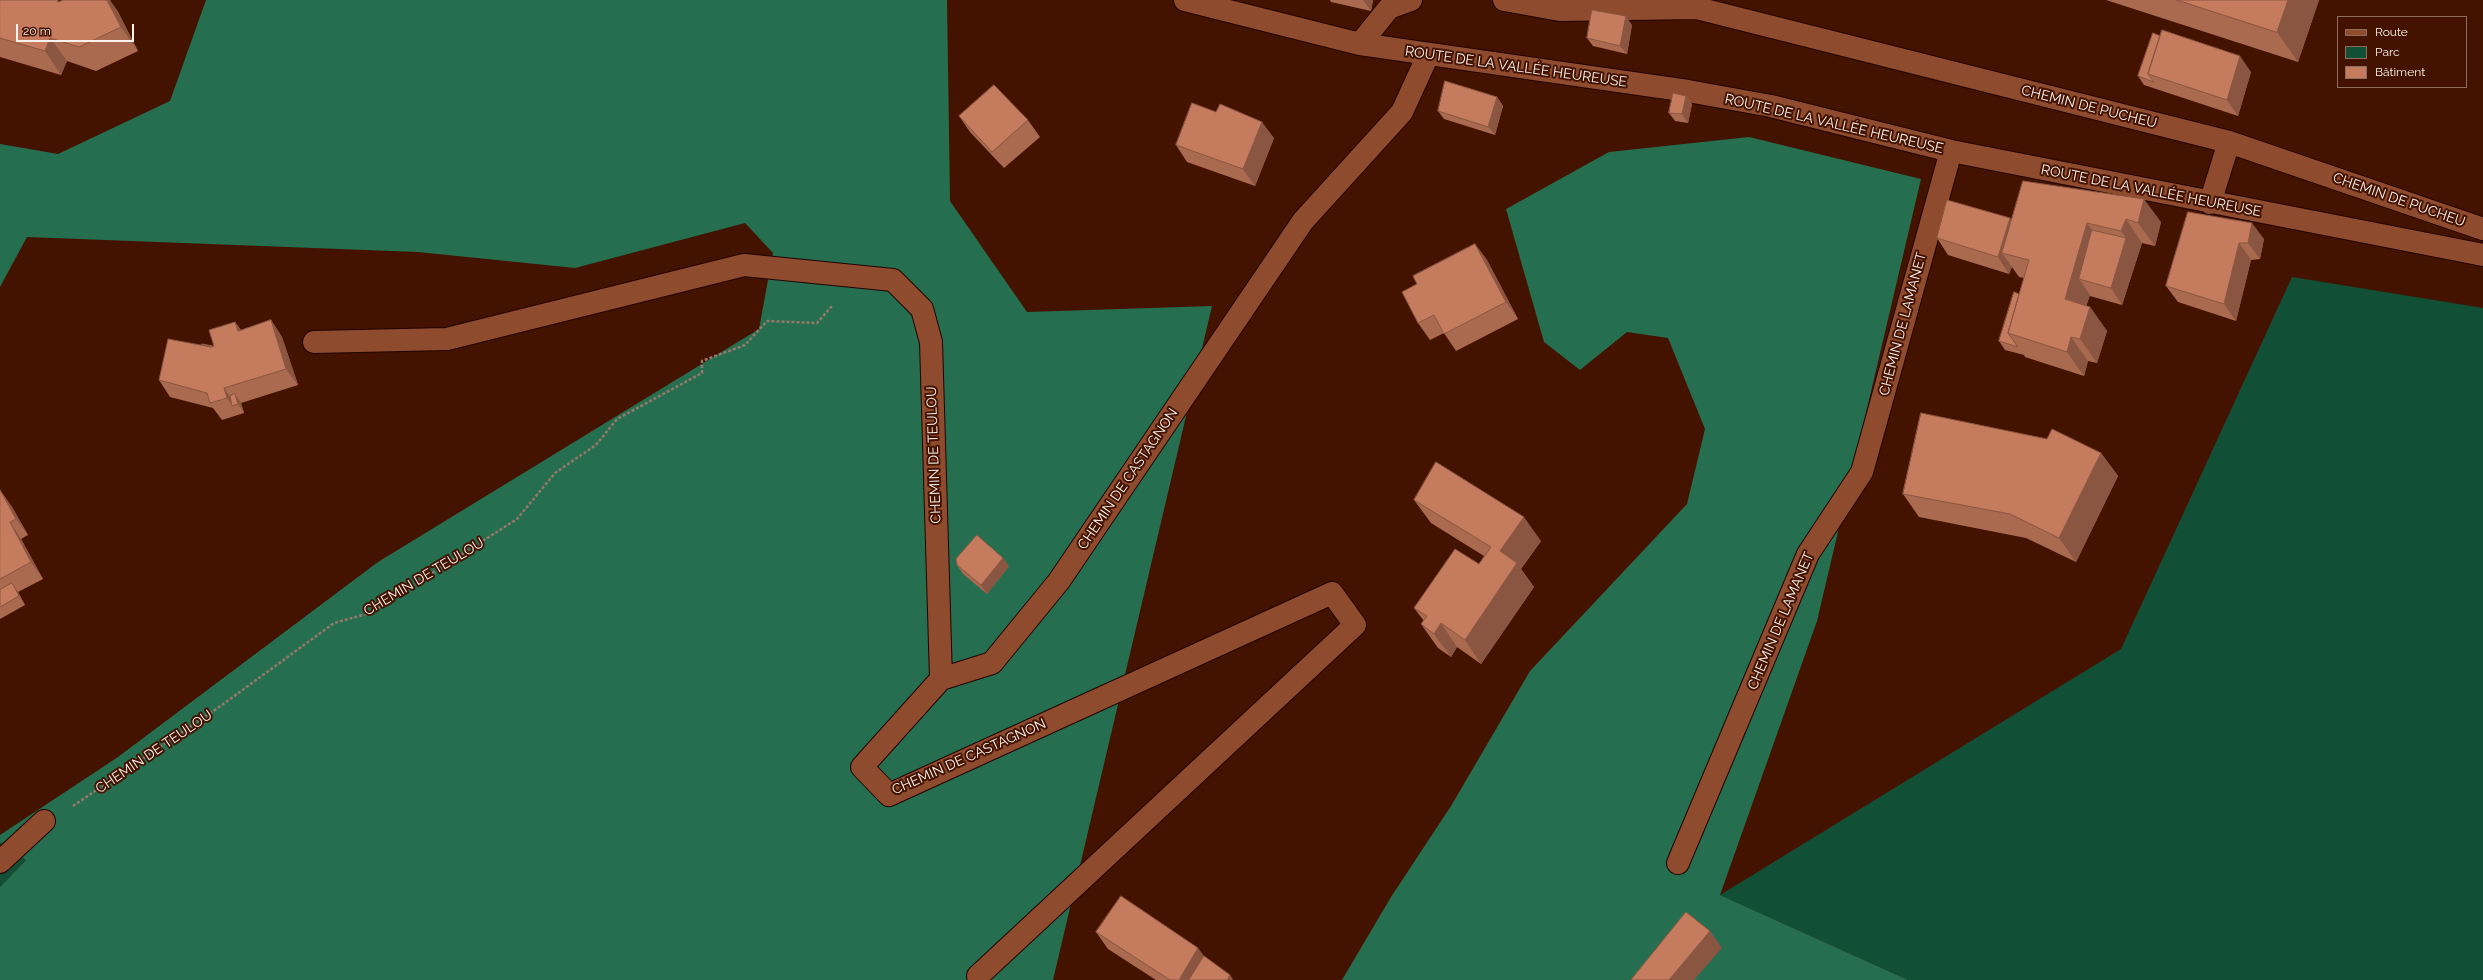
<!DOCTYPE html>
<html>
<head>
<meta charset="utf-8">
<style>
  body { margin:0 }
  #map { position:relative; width:2483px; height:980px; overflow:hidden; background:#441300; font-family:Raleway,sans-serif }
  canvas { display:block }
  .legend { position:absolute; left:2337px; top:16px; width:130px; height:72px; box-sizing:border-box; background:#441300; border:1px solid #8d6c5f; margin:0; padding:5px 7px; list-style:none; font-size:12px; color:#faf1ee }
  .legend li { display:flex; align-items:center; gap:8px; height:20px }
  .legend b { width:20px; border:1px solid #8d6c5f }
  .scale { position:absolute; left:16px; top:24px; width:118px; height:18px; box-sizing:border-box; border:2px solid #faf1ee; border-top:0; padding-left:5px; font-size:12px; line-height:14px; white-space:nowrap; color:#faf1ee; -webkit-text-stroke:3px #441300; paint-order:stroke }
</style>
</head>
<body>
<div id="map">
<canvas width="2483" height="980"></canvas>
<ul class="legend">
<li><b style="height:5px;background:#8f4b2e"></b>Route</li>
<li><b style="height:11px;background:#124f37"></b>Parc</li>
<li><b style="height:11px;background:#c57b5d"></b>Bâtiment</li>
</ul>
<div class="scale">20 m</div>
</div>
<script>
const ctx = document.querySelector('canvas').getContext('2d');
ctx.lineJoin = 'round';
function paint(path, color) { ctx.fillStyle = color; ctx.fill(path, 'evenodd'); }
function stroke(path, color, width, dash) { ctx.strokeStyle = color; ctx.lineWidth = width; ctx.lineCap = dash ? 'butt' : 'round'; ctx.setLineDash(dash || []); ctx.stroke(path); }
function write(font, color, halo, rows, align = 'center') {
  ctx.font = font + ' Raleway,sans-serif'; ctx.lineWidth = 4; ctx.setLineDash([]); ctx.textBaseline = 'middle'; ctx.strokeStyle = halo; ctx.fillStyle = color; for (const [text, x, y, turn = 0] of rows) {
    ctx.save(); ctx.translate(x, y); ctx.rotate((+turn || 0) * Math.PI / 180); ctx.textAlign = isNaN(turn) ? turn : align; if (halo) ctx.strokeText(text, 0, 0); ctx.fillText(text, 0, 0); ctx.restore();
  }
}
paint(new Path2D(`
  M2292,277L2483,308V980H1908L1720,895L2121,649Z
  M0,842L26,860L0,887Z`), '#124f37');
paint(new Path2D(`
  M206,0H947L950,201L1027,312L1212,306L1053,980H0V887L26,860L0,842V835L118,757L378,562L759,329L773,253L745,223L575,268L418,252L27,237L0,287V144L58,154L170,101Z
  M1749,137L1921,179L1817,621L1720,895L1908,980H1342L1391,897L1451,806L1530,671L1687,504L1705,429L1668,338L1627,332L1580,370L1544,342L1506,209L1609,152Z`), '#256e50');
const minor = new Path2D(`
  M1185,0L1360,44L1688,91L1771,106L1951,151L2483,255
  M1504,0L1560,10L1697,8
  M1698,0L1697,8L2229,142L2483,229
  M1360,44L1389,8L1411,0
  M2210,203L2229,142
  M314,342L447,339L744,265L893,280L922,309L931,342L941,679
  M0,862L44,821
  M1678,863L1808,554L1862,472L1951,151
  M978,976L1355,625L1332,593L889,795L862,767L941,679L992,663L1059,581L1303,221L1402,112L1428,55`);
stroke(minor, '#220300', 24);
stroke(new Path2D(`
  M73,806L222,705L334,623L370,613L517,519L555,473L596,445L617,419L702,373V361L745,345L767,321L817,323L832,306`), '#97786c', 2.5, [3, 2]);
stroke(minor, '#8f4b2e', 22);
paint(new Path2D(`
  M0,0L117,10L138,51L96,71L67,61L61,75L0,57Z
  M1330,0H1373L1371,11L1331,2Z
  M2106,0H2319L2298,62Z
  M1632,25L1627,54L1593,46L1587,38Z
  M2153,33L2251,72L2238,116L2144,85L2138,76Z
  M1686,96L1692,104L1688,123L1675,121L1669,113Z
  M1497,97L1503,106L1495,135L1444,119L1438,111Z
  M959,116L1028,120L1040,137L1004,168L970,132Z
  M1274,138L1255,186L1187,162L1176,145Z
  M2023,181L2161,222L2155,246L2142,243L2122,305L2090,296V295L2086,306L2090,307L2107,331L2097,363L2088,361L2084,376L2025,357L2024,355L2005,350L1999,341L2019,294L2024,278L2019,277L2012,267L2009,274L1948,255L1937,238L2010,218L2012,221Z
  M2188,212L2264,239L2260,259L2251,260L2236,321L2178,302L2166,286Z
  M1475,244L1487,260L1518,319L1456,351L1444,333L1430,340L1418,323L1417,284Z
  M271,320L282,337L298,385L241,403L244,413L222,420L213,408L170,397L159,380L202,345L213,346L235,322L241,330Z
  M2101,453L2118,476L2076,562L2026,538L1919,517L1903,494Z
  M0,490L12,507L28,535L21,539L43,579L18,592L25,605L0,619Z
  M1414,500L1541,541L1521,569L1534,587L1481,664L1457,647L1451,657L1438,648L1421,624L1424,621L1414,608L1479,564L1484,556L1431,523Z
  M957,565L1009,566L987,594L963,574Z
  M1096,932L1204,956L1230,975L1233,980H1156L1108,949Z`), '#a96a50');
paint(new Path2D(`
  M107,0H110L117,10L138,51L121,27Z
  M1363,0H1373L1371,11Z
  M2288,0H2319L2298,62L2277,32Z
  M1626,16L1632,25L1627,54L1620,46Z
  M50,38L67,61L61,75L45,51Z
  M2240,56L2251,72L2238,116L2227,100Z
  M1686,96L1692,104L1688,123L1682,114Z
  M1497,97L1503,106L1495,135L1488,127Z
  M1262,122L1274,138L1255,186L1243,169Z
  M2144,199L2161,222L2155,246L2138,223Z
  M2010,218L2022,235L2002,253L2012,267L2009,274L1998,257Z
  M2126,219L2142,243L2122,305L2111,288L2126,238L2121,231Z
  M2087,223L2104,246L2079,279L2090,295L2081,323L2065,299Z
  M2252,223L2264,239L2260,259L2248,243Z
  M2239,243L2251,260L2236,321L2224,304Z
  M1475,244L1487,260L1518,319L1506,302Z
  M2090,307L2107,331L2097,363L2080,339Z
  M271,320L282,337L298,385L286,369Z
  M235,322L247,338L238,331Z
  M2071,337L2088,361L2084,376L2067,352Z
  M224,388L236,405L232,406L227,398Z
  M235,394L241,403L244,413L238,404Z
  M2101,453L2118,476L2076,562L2059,538Z
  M0,490L12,507L28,535L16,519Z
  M1524,517L1541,541L1521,569L1534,587L1481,664L1465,640L1500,551Z
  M10,522L21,539L43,579L31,562Z
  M1003,558L1009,566L987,594L981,585Z
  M12,583L18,592L25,605L19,596Z
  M1441,623L1457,647L1451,657L1434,634Z
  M1710,931L1722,948L1694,980H1669Z
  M1198,948L1210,964L1201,980H1179Z
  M1230,975L1233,980H1227Z`), '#8a5641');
const building = new Path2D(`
  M0,0H58V2L63,0H107L121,27L79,47L50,38L45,51L0,38Z
  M2177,0H2288L2277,32Z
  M1592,10L1626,16L1620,46L1587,38Z
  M2162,30L2240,56L2227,100L2148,74Z
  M2153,33L2160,36L2148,74L2154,82L2138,76Z
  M1445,81L1497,97L1488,127L1438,111Z
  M994,85L1028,120L992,152L959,116Z
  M1673,93L1686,96L1682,114L1669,113Z
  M1192,103L1216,112L1220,104L1262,122L1243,169L1176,145Z
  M2023,181L2144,199L2138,223L2126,219L2121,231L2087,223L2065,299L2090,307L2080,339L2071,337L2067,352L2008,333L2029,260L2002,253Z
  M1947,200L2010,218L1998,257L1937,238Z
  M2188,212L2252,223L2248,243H2239L2224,304L2166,286Z
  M2092,230L2126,238L2111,288L2079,279Z
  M1475,244L1506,302L1444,334L1434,315L1418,323L1402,292L1417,284L1413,276Z
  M2014,292L2019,294L2008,333L2018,347L1999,341Z
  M271,320L286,369L224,388L227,398L210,403L207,393L159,380L168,339L211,347L214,346L209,330L235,322L238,331Z
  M202,344L213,346H214L211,347L202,345Z
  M235,394L238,404L232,406L230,396Z
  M1921,413L2047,439L2052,429L2101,453L2059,538L2010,514L1903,494Z
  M1436,462L1524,517L1500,551L1517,563L1465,640L1441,623L1434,634L1421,624L1427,616L1414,608L1455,549L1479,564L1491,547L1414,500Z
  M0,490L16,519L10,522L31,562L0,579Z
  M977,535L1003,558L981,585L957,565L956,559Z
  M12,583L19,596L0,607V590Z
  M1121,896L1198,948L1179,980H1170L1096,932Z
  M1686,912L1710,931L1669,980H1631Z
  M1204,956L1230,975L1227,980H1189Z`);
paint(building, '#c57b5d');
stroke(building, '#8a5641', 1);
write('14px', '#faf1ee', '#441300', [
  ["ROUTE DE LA VALLÉE HEUREUSE",1516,67,8],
  ["CHEMIN DE PUCHEU",2089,107,14],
  ["ROUTE DE LA VALLÉE HEUREUSE",1834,124,13],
  ["ROUTE DE LA VALLÉE HEUREUSE",2151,191,11],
  ["CHEMIN DE PUCHEU",2399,200,19],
  ["CHEMIN DE LAMANET",1903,324,-75],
  ["CHEMIN DE TEULOU",934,455,-92],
  ["CHEMIN DE CASTAGNON",1128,479,-56],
  ["CHEMIN DE TEULOU",424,577,-31],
  ["CHEMIN DE LAMANET",1781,621,-67],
  ["CHEMIN DE TEULOU",154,752,-34],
  ["CHEMIN DE CASTAGNON",969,757,-24]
]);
</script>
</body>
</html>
